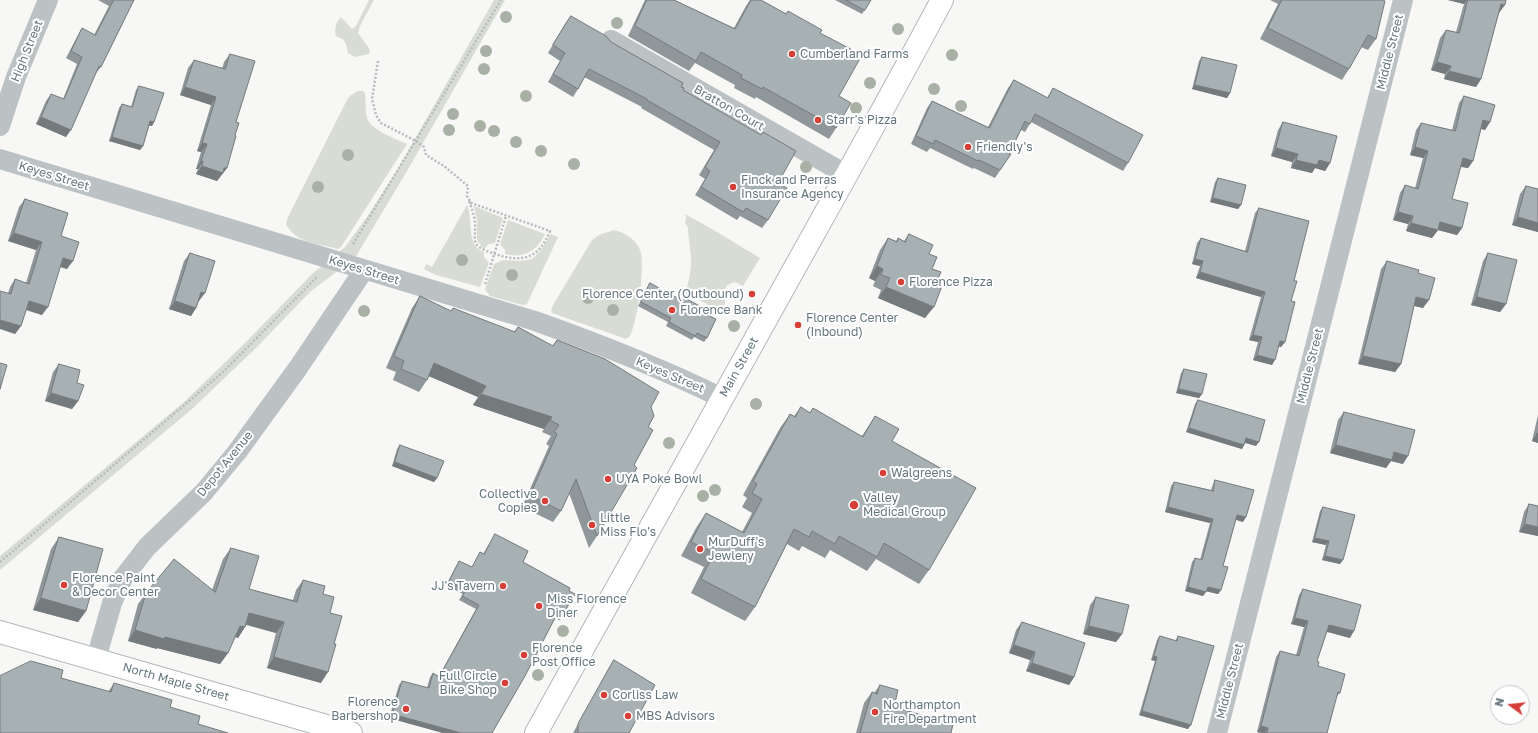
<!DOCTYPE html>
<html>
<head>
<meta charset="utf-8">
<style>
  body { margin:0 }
  #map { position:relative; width:1538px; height:733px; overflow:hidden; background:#f7f7f5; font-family:"Golos Text",sans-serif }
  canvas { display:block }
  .north { position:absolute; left:1490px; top:685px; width:40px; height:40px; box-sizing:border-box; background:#fff; border:1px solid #c1c9cb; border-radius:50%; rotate:285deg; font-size:11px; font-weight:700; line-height:16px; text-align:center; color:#65777d }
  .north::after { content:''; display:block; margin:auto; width:14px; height:18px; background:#d53f37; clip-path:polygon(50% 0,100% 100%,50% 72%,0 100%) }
</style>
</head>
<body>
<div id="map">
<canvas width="1538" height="733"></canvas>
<div class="north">N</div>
</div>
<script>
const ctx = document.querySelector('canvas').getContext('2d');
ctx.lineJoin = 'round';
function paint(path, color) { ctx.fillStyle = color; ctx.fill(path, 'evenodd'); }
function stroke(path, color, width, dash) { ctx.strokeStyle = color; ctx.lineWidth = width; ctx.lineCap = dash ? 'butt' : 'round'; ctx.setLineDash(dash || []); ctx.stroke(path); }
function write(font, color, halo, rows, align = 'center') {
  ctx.font = font + ' "Golos Text",sans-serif'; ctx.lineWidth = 4; ctx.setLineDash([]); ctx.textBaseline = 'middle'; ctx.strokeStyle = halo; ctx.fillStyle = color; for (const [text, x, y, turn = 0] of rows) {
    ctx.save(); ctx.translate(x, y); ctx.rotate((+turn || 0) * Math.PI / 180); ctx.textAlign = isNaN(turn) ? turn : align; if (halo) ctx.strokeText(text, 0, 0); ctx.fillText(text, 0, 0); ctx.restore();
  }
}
paint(new Path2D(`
  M369,0H374L360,26L358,33L369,48L370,52L369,54L355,57L348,53L346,44L345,43L344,40L336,36C334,29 336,22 341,17L352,29L356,26Z
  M494,0H505L407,171L355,258L311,291L255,349L192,409L0,570V556L184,402L247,341L312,274L345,247L369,214L399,167Z
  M358,91H363L365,93C366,101 365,110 367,118C371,130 396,139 407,144L341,247L338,249C320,244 295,243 286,224L288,217L348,98L351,95Z
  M467,205C474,221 465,245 484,252V257L489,263L480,287L436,275L424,269L426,264L432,267Z
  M474,206L503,218L495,243L488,244L484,250L477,240V220Z
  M685,214L712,229L760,258L743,286L735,282C721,285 725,294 725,304L717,310L716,315L712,313L713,309L710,306L689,294H685C688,284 691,273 691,262C691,250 688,239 688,227L685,223L686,217Z
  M508,220L545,234C537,251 524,259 505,254V250L500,244Z
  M614,230C625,233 636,239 640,250C646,264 637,322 630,336L626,339L552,313L551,311L553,305L592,240L599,235Z
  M551,234L558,237L527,304L523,305L490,296L485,289L494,264L503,260L520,261L532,259L541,250Z`), '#d8dcd4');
const secondary = new Path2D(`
  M0,632L351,733`);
const highway = new Path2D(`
  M536,733C609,603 680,473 753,343C816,229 881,115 942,0`);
stroke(secondary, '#b1b8bb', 24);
stroke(highway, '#b2b7b9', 24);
stroke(new Path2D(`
  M378,61L372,99L376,115L381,123L416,141L424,147L426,155L444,166L468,186L467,196L471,203L550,231C539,259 522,263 495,254C489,252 480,249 476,244C474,240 475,235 475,231C476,221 473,211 469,201
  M353,244L501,0
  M485,284L506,216
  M0,562L222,373L317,277`), '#b7bbbd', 2.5, [2, 2]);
stroke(new Path2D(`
  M611,40L847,175
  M0,126L16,77L48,0
  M0,159L535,321C597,343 663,369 722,398
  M96,659L112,603L123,578L147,547L204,492L237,452L298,368L364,270
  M1217,733L1403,0`), '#bcc2c4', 20);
stroke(secondary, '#fff', 22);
stroke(highway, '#fff', 22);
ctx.fillStyle = '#a9b0a5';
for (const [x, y] of [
  [506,17],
  [617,23],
  [898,29],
  [486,51],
  [952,55],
  [484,69],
  [870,83],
  [934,89],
  [526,96],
  [961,106],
  [856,108],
  [453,114],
  [480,126],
  [449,130],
  [494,131],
  [516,142],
  [541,151],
  [348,155],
  [574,164],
  [806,167],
  [318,187],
  [462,260],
  [512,275],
  [588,298],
  [613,310],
  [364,311],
  [734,326],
  [756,404],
  [669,443],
  [715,490],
  [703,496],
  [563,631],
  [538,675]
]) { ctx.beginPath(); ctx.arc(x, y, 6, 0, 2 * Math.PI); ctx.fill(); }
paint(new Path2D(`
  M98,0H134L101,67L96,73L66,137L36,124L46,101L51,94L63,99L77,64L66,58L78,35L82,28L94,35L109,6Z
  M645,0H674L734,28L746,6L750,0H761L786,14L788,11L820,33L839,96L836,128L829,139L756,97L755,99L734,88L735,85L695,63L689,71L628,36Z
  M835,0H871L862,14Z
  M1270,0H1383L1376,39L1368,50L1361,47L1349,69L1342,80L1260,39L1278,4Z
  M1448,0H1506L1499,13L1481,79L1476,87L1444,79L1445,74L1431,70L1440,38L1446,30L1456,32L1464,4Z
  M571,16L681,87L683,90L778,183L768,220L762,228L740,216L737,220L695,195L705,179L699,175L714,150L641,108L642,107L584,77L578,89L573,97L548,82L560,61L548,53L565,24Z
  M230,54L236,122L227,168L217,181L196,174L198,169H196L201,152L197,151L211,105L180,95L188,68L194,60L222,69L224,62Z
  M1202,57L1230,93L1227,98L1192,89L1199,61Z
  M1014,80L1047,98L1053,88L1128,163L1123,171L1031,122L1025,132L1021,130L1009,154H1011L995,178L974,168L973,169L930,148L927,152L911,144L927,108L932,101L988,127L1008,88Z
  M139,86L154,122L152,126H149L143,146L140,150L109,141L119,108L122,104L131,107L136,90Z
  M1464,96L1490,122L1485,130L1481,129L1473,161L1468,168L1461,167L1452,199L1462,228L1457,235L1438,230L1432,238L1406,231L1408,224L1393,220L1400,193L1405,185L1415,188L1423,158L1410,155L1416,130L1421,123L1452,130L1459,103Z
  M1283,122L1330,163L1325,171L1315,168L1312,173L1291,168L1292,162L1271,156L1278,130Z
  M1218,178L1241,205L1238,209L1210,202L1215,182Z
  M1526,186L1538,189V232L1512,225L1520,194Z
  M25,199L61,236L67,269L60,267L42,315L26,310L21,326L15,334L8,293L10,287L15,279L26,283L36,250L8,241L19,207Z
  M1259,208L1294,281L1285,342L1281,347L1279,346L1272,365L1253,360L1258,342L1249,340L1261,297L1196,278L1200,266L1192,264L1197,243L1201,238L1245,251L1255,213Z
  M909,234L929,254L932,269L936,283L925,318L878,298L881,290L873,286L875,281L869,278L880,250L888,238L896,241L898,238L904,241Z
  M190,253L199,301L196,308L191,316L169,309L184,261Z
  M1488,253L1506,304L1500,312L1471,305L1483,261Z
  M1387,261L1418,273L1423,308L1414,306L1401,364L1395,372L1358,364L1381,269Z
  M650,283L681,300L683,297L707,315V338L704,342L694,337L692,340L666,326L668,322L638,306Z
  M420,296L450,311L514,332L518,327L552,346L557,340L651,407L648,427L634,465L597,536L589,548L569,493L561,511L553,522L522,507L549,446L546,444L551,436L542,432L544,429L473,405L478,397L429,376L427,380L419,392L393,380L396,372L386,368L412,308Z
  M59,364L77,383L78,401L72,409L45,401L53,372Z
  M1184,369L1202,394L1199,398L1176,393L1181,373Z
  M1198,400L1256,446L1245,443L1242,449L1186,432L1195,404Z
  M801,407L810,413L862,436L875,416L892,441L929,570L919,584L876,559L867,571L830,550L825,558L802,546L799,551L787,544L755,607L745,621L691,593L704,567L681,556L696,528L706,513L742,532L752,513L742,507L747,498L743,495L780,428L790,414L794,416Z
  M1344,412L1403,464L1391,461L1386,468L1330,453L1338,420Z
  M1538,415V443L1532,441Z
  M400,445L437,478L434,482L392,466L397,449Z
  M1215,480L1243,522L1236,520L1223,566L1221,590L1218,594L1206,591L1203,596L1185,591L1192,562L1195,558L1200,560L1210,523L1165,512L1171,486L1174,482L1211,490L1213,484Z
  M1529,504L1538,506V536L1519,532L1524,512Z
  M1323,507L1340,564L1322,560L1326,545L1312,542L1320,511Z
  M495,534L523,562L560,620L555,618L492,733H443L389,718L399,685L402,681L427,688L430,677L433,673L439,676L476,609L459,600L463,594L446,585L457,565L459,561L472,567L480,552L483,554Z
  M59,537L86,611L78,622L33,610L51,549Z
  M231,548L249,589L293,600L296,590L303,580L323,594L330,613L321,683L267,668L276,633L246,625L245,627L238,638L235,637L228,653L220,664L157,648V649L128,641L138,604L146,593L212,590L223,559Z
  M1303,589L1350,638L1327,632L1317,661L1318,666L1340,693L1336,697L1327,733H1260L1257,732L1276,657L1280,651L1296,655L1304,627L1291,624L1299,595Z
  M1096,597L1122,634L1116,642L1083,634L1090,605Z
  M1022,622L1074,677L1069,685L1026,671L1030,660L1009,653L1016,630Z
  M1160,636L1175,641L1178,636L1188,729L1139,715L1155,661L1151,660L1157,640Z
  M614,660L629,733H573L609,668Z
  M61,678L108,692L114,683L170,707L198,724L0,733Z
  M880,685L894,707L951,733H856L864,703L872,692L874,693Z`), '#90979a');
paint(new Path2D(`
  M1448,0H1467L1464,4Z
  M1501,4L1505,5L1499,13L1496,12Z
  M1437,62L1451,66L1445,74L1431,70Z
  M1449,71L1481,79L1476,87L1444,79Z
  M1195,85L1230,93L1227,98L1192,89Z
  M185,87L216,97L211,105L180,95Z
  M41,117L71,130L66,137L36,124Z
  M1483,120L1490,122L1485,130L1478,128Z
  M150,121L154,122L152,126L148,125Z
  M112,137L143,146L140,150L109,141Z
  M202,143L207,144L201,152L197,151Z
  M1415,147L1428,151L1423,158L1410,155Z
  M1276,148L1298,154L1292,162L1271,156Z
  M1463,158L1473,161L1468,168L1458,166Z
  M1296,160H1319L1330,163L1325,171L1315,168L1312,173L1291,168Z
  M201,161H203L198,169H196Z
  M202,166L224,168H227L217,181L196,174Z
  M1213,198L1241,205L1238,209L1210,202Z
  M1398,212L1413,216L1408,224L1393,220Z
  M1518,217L1538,223V232L1512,225Z
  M1440,222L1462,228L1457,235L1438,230L1432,238L1406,231L1411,223Z
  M14,233L42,242L36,250L8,241Z
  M63,258L73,261L67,269L58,266Z
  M1195,259L1203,261L1200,266L1192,264Z
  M877,266L883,269L875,281L869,278Z
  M1200,272L1265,292L1261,297L1196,278Z
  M886,287L934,307L925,318L878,298Z
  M201,292L205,293L199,301L196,300Z
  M1416,297L1429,300L1423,308L1411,305Z
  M1477,297L1506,304L1500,312L1471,305Z
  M29,301L48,307L42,315L24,309Z
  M175,301L196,308L191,316L169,309Z
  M0,320L21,326L15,334L0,329Z
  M1253,335L1262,337L1258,342L1249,340Z
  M1280,341L1285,342L1281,347L1277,346Z
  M1257,355L1275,360L1272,365L1253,360Z
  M1363,356L1401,364L1395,372L1358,364Z
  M434,363L486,386L478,397L426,375Z
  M1179,389L1202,394L1199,398L1176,393Z
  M51,393L78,401L72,409L45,401Z
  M481,394L552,417L544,429L473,405Z
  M1189,428L1244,445L1242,449L1186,432Z
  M1537,433H1538V443L1532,441Z
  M1246,438L1259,442L1256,446L1243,442Z
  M1336,445L1394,452L1408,456L1403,464L1391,461L1386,468L1330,453Z
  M395,462L437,478L434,482L392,466Z
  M1168,507L1213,519L1210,523L1165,512Z
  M1237,515L1246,517L1243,522L1234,519Z
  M1525,524L1538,527V536L1519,532Z
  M1315,538L1329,541L1326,545L1312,542Z
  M1325,556L1343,560L1340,564L1322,560Z
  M1188,587L1206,592L1203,596L1185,591Z
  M1208,587L1221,590L1218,594L1205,591Z
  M41,598L86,611L78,622L33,610Z
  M249,613L284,622L276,633L242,623Z
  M557,614L562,616L560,620L554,618Z
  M1295,618L1308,621L1304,627L1291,624Z
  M1329,625L1354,631L1350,638L1325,631Z
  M240,626L245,627L238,638L233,636Z
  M1089,626L1122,634L1116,642L1083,634Z
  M135,630L165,637L228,653L220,664L157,648V649L128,641Z
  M1014,645L1035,652L1030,660L1009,653Z
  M1154,656L1157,657L1155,661L1151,660Z
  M274,657L328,672L321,683L267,668Z
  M1032,663L1074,677L1069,685L1026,671Z
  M1142,711L1191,725L1188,729L1139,715Z
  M392,714L461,733H443L389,718Z
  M1261,726L1268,728L1265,733L1257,732Z`), '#757b7d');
const building = new Path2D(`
  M114,0H134L101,67L99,66L71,130L41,117L51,94L64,99L82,57L71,51L82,28L95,35Z
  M647,0H674L735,29L751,0H761L786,14L788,11L822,30L820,33L862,55L839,96L851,103L836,128L763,87L762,89L741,78L742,75L701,52L696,61L635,26Z
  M846,0H871L865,10Z
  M1282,0H1383L1385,1L1376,39L1368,35L1349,69L1268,28Z
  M1468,0H1506L1505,5L1501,4L1481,79L1449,71L1451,66L1437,62L1446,30L1459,33Z
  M571,16L606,36L611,42L683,83L681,87L684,88L683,90L761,135L763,132L796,151L778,183L787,188L768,220L746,208L743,212L701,187L710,171L705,167L720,142L647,100V99L589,69L578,89L553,74L565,53L553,45Z
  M230,54L255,61L236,122L239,123L235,135L236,136L227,168H224L223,173L202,166L203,161H201L207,144L202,143L216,97L185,87L194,60L225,69Z
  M1202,57L1237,65L1230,93L1195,85Z
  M1014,80L1048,98L1053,88L1143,135L1128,163L1035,114L1030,124L1025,121L1009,154H1011L1000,170L979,160L978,161L935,140L933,144L916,136L932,101L989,128Z
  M139,86L164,93L154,122L150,121L143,146L112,137L122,104L132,107Z
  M1464,96L1495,105L1490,122L1483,120L1473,161L1463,158L1452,199L1468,203L1462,228L1440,222L1438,230L1411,223L1413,216L1398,212L1405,185L1418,189L1428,151L1415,147L1421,123L1455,131Z
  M1283,122L1337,136L1330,163L1319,160L1317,165L1296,160L1298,154L1276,148Z
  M1218,178L1246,185L1241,205L1213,198Z
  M1526,186L1538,189V223L1518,217Z
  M25,199L68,213L61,236L79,242L73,261L63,258L48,307L29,301L21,326L0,320V291L11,294L15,279L29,284L42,242L14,233Z
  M1259,208L1309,221L1294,281H1297L1291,301L1295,302L1285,342L1280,341L1275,360L1257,355L1262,337L1253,335L1265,292L1200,272L1203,261L1195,259L1201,238L1247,252Z
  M909,234L933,245L929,254L937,257L932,269L941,272L936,283L942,286L934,307L886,287L890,278L881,275L883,269L877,266L888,238L897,242L898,238L905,242Z
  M190,253L215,261L205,293L201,292L196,308L175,301Z
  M1488,253L1517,260L1506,304L1477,297Z
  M1387,261L1419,270L1418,273L1435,278L1429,300L1416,297L1401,364L1363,356Z
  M650,283L681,300L683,297L709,311L707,315L716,319L707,338L697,333L695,336L669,322L671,318L641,302Z
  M420,296L451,311L453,308L515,332L518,327L553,346L557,340L605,359L659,392L651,407L654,416L648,427L653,430L634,465L637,468L597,536L576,479L561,511L530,495L557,434L554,432L559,425L550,420L552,417L481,394L486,386L434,363L427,380L401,369L404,361L394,356Z
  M0,363L7,365L0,389Z
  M59,364L80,370L77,383L84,385L78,401L51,393Z
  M1184,369L1207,374L1202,394L1179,389Z
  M1198,400L1265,420L1259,442L1246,438L1244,445L1189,428Z
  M801,407L810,413L813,408L863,437L875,416L899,429L892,441L976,488L929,570L884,543L877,557L839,536L835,544L812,531L809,537L794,529L755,607L701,579L714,553L691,542L706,513L744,533L762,499L752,493L757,484L753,481L790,414L795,417Z
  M1344,412L1415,430L1408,456L1394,452L1392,460L1336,445Z
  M400,445L444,461L437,478L395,462Z
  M1215,480L1254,490L1246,517L1237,515L1223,566L1228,567L1221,590L1208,587L1206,592L1188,587L1195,558L1202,560L1213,519L1168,507L1174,482L1213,491Z
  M1529,504L1538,506V527L1525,524Z
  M1323,507L1355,515L1343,560L1325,556L1329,541L1315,538Z
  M495,534L528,551L523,562L570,588L569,591L575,594L562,616L557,614L525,676L492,733H461L392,714L402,681L429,688L433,673L439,677L479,605L462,596L466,590L449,581L459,561L472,567L480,552L484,554Z
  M59,537L103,549L86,611L41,598Z
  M231,548L259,556L249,589L297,602L303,580L325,586L323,594L334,597L330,613L342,616L334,644H336L328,672L274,657L284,622L249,613L245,627L240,626L228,653L165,637L164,639L135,630L146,593L174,559L215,592Z
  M1303,589L1361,605L1354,631L1329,625L1317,661L1319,662L1318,666L1345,674L1340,693L1338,692L1327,733H1267L1268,728L1261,726L1280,651L1299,656L1308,621L1295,618Z
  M1096,597L1129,605L1122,634L1089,626Z
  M1022,622L1085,643L1074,677L1032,663L1035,652L1014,645Z
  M1160,636L1177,641L1178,636L1214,646L1191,725L1142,711L1157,657L1154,656Z
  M614,660L655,685L629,733H578V724Z
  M31,661L63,670L61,678L111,692L114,683L172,700L170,707L200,716L198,724L228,733H0V676Z
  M880,685L898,690L894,707L953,724L951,733H860L872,692L877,694Z`);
paint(building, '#a7b0b3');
stroke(building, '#757b7d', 1);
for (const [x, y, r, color] of [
  [792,54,4,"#d53f37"],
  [818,120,4,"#d53f37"],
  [968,147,4,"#d53f37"],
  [733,187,4,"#d53f37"],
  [901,282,4,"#d53f37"],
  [752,294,4,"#d53f37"],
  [672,310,4,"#d53f37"],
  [798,325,4,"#d53f37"],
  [883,473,4,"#d53f37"],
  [608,479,4,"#d53f37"],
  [545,501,4,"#d53f37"],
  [854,505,5,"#d53f37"],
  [592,525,4,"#d53f37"],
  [700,549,4,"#d53f37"],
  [64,585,4,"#d53f37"],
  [503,586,4,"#d53f37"],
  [539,606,4,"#d53f37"],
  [524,655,4,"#d53f37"],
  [505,683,4,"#d53f37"],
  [604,695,4,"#d53f37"],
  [406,709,4,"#d53f37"],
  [875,712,4,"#d53f37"],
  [628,716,4,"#d53f37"]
]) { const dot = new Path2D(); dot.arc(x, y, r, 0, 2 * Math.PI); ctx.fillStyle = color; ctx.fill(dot); stroke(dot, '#fff', 1.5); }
write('12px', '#65777d', '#fff', [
  ["High Street",27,51,-68],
  ["Middle Street",1390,52,-76],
  ["Bratton Court",729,108,30],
  ["Keyes Street",54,176,17],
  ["Keyes Street",364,270,17],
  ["Middle Street",1310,366,-76],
  ["Main Street",739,367,-61],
  ["Keyes Street",670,375,23],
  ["Depot Avenue",225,464,-51],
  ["Middle Street",1230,681,-76],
  ["North Maple Street",176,682,16]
]);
write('12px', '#65777d', '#fff', [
  ["Cumberland Farms",800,54],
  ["Starr's Pizza",826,120],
  ["Friendly's",976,147],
  ["Finck and Perras",741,180],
  ["Insurance Agency",741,194],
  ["Florence Pizza",909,282],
  ["Florence Center (Outbound)",744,294,"right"],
  ["Florence Bank",680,310],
  ["Florence Center",806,318],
  ["(Inbound)",806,332],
  ["Walgreens",891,473],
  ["UYA Poke Bowl",616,479],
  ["Collective",537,494,"right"],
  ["Copies",537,508,"right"],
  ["Valley",863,498],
  ["Medical Group",863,512],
  ["Little",600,518],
  ["Miss Flo's",600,532],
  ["MurDuff's",708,542],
  ["Jewlery",708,556],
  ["Florence Paint",72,578],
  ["& Decor Center",72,592],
  ["JJ's Tavern",495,586,"right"],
  ["Miss Florence",547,599],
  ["Diner",547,613],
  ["Florence",532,648],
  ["Post Office",532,662],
  ["Full Circle",497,676,"right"],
  ["Bike Shop",497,690,"right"],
  ["Corliss Law",612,695],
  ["Florence",398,702,"right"],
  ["Barbershop",398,716,"right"],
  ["Northampton",883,705],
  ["Fire Department",883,719],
  ["MBS Advisors",636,716]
], 'left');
</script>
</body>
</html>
